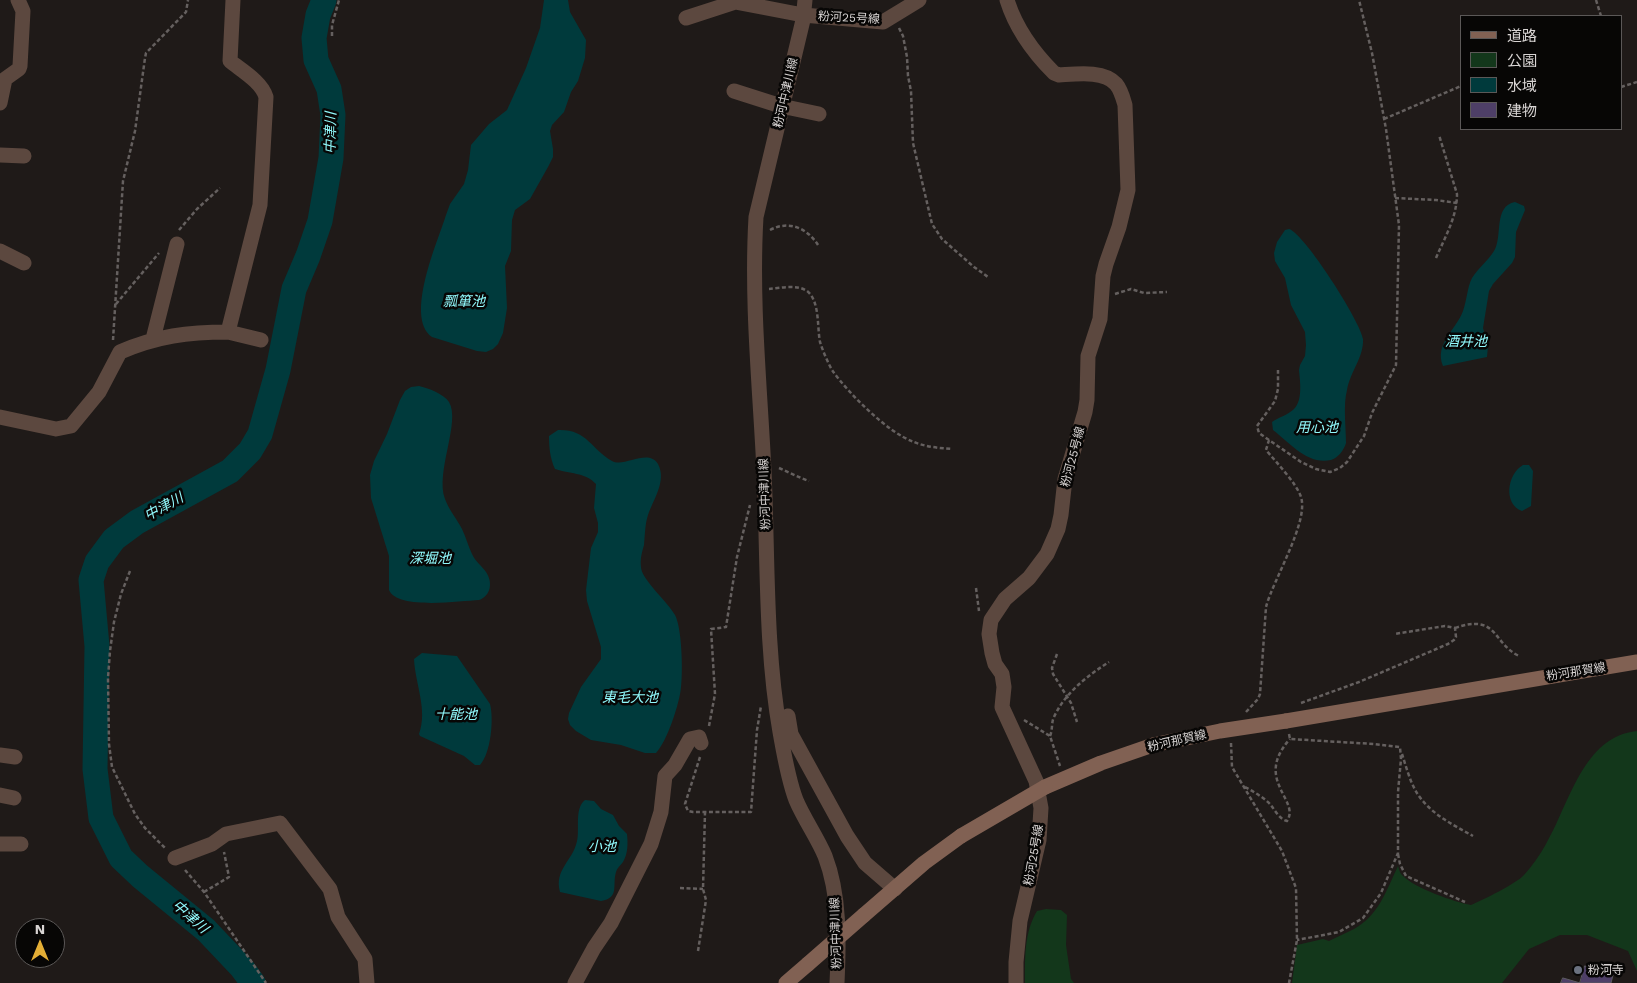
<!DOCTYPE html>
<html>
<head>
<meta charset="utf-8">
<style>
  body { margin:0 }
  #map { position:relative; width:1637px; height:983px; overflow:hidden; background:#1f1a18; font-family:"Work Sans","Noto Sans JP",sans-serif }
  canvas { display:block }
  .legend { position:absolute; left:1460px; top:15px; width:162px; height:115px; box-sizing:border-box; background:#070605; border:1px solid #5b5857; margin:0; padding:6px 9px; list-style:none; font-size:15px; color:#d8d4d3 }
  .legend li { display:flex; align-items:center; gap:10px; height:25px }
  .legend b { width:25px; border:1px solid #5b5857 }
  .north { position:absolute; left:15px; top:918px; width:50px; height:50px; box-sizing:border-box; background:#070605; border:1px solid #5b5857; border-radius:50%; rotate:0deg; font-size:14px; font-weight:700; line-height:20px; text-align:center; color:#d8d4d3 }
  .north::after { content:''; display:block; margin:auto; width:18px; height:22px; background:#e4ae35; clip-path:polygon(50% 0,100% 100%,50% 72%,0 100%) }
</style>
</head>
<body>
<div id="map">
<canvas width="1637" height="983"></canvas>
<ul class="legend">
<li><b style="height:6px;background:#816153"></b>道路</li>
<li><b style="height:14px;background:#13371b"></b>公園</li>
<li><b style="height:14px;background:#003a3c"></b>水域</li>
<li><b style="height:14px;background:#4e3f67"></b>建物</li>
</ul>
<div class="north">N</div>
</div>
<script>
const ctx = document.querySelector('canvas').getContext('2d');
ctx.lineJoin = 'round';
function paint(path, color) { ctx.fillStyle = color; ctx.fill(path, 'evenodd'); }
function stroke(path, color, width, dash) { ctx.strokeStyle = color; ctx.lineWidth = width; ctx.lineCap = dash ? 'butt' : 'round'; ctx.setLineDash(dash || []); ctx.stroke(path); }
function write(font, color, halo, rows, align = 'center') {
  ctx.font = font + ' "Work Sans","Noto Sans JP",sans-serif'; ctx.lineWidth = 5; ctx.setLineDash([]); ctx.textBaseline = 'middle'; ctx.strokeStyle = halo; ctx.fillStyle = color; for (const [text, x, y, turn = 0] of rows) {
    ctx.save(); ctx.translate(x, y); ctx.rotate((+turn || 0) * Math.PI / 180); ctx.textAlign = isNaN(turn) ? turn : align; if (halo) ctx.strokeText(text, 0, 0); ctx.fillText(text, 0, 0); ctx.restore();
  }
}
paint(new Path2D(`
  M1637,731V971L1628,951L1587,935H1560L1529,949L1502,983H1292L1297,945L1323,939L1329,941C1337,937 1346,933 1354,929C1379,915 1386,891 1398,866C1399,869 1400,874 1403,876C1415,888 1454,902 1471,905C1483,900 1517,883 1524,875C1532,866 1540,855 1546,844C1569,805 1583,736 1637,731Z
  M1046,909L1061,910L1067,915L1066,945L1071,979L1074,983H1025C1025,959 1024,932 1037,911Z`), '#13371b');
paint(new Path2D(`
  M544,0H568L570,12L586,40L585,58L578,81L571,92L564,112L552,125L550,131L553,149V157L548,167L530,199L515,210L512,220L511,251L505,266L507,308L503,333L498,344L493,349L486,352L477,351L432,337C404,317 438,241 446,215L450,204L464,184L468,170L471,145L489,124L507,110L526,68L540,28Z
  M1515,202L1524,206L1525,210L1516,232L1515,257L1512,263L1493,284L1489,291L1483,328L1488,346L1487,357L1443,366C1434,344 1456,330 1463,311C1467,300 1467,288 1472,278C1478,268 1488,261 1494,251C1503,237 1493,206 1515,202Z
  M1289,229C1304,233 1361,322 1363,339C1364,357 1350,372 1347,390C1343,405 1346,427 1346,443C1344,450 1338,458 1331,460C1307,465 1290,443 1273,430L1272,422C1279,417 1288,415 1294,409C1303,400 1300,381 1299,370L1300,365L1305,356L1306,345L1305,332L1291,305L1285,278L1275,261L1274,253L1277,242L1285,230Z
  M419,386C428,388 444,394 449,402C461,422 435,472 445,499C449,510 457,519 462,529C466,537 468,546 472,554C475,561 482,566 486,572C493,582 491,596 479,600C460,601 397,610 389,590V556L371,498L370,475L374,461L387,434L400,400L405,391L411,387Z
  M558,430C587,429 591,449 612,461C624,468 648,448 658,464C667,481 653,500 648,515C645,524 645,535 644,545C642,552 640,559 641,567C641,579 668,602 675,615C682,628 683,671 681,687C680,702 667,742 656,753H645L621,745L591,740L576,731L570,725L568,719L569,713L581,687L601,659V647L587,601L586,590L591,548L598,532V523L594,508L596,484C585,472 569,474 555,469C550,458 549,447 549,436Z
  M1523,465H1529L1533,471L1531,506L1522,511C1503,504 1507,474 1523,465Z
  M422,653L457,656L490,704C494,719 491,753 480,765H475L464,756L420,736L419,734C428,710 415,683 414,659Z
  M585,800L594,801L601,809L613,815L619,826L627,834C628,843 628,854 623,862C620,866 617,868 616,872C612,885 620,898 601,901L560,892C554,869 573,861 577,841C580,829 574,809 585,800Z`), '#003a3c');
stroke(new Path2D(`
  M253,983L242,968L206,930L140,876L121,858L101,818L95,769L97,646L91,580L97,562L114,539L137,522L230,471L250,451L260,434L278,370L294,289L308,256L320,221L331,158L333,115L329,89L316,60L314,38L318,15L324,0`), '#003a3c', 25);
const building = new Path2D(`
  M1585,966L1613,975L1611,983H1580Z
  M1563,978L1570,980L1580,983H1561Z`);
paint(building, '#4e3f67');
stroke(building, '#5d5c61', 1);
stroke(new Path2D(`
  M1596,0L1601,16
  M899,28L903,36L907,57L908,76L911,91L913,143L932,224L942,239L974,267L988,277
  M332,36V25L339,0
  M1621,87L1637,82
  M1384,119L1461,86
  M1395,198L1436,200L1457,203
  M179,230L197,209L220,188
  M770,230C789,220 807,228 818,245
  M1436,258C1445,237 1457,217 1457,194L1439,135
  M769,289C780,288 797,284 807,291C820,301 817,327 820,342C823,351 827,361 832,370C848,393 888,433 914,442C926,447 939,448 952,449
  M1115,294L1131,289L1144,293L1167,292
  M116,304L159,253
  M113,340L123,181L135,131L145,58L146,53L186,12L188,0
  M1269,440L1259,433L1257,426L1275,401L1278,389V370
  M779,468L801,478L809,481
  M130,571L121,594L114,622L110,651L108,678L109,744L112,767L135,814L145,828L166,849
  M976,588L979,611
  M1455,628C1498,613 1492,643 1519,656
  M1057,654L1052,668L1053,674L1071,703L1077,722
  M1301,703L1359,682L1448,644L1454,640L1456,637L1455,628L1445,626L1394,634
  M1246,712L1258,699L1260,694L1266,607C1273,580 1309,522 1301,497C1297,484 1276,462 1266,450L1269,440L1301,462L1316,469L1330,472L1340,468L1347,462L1364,436L1372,413L1396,365L1399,225L1386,129L1372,53L1359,0
  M1024,720L1050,736L1060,766
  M709,726L715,694L711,629L726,627L737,557L750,505
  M1289,734L1290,739L1374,744L1400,747L1401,759L1398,792V853L1381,893L1363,918L1339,932L1297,940
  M1050,736C1053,729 1051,723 1054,717C1065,693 1087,676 1109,662
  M1231,743L1232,767L1282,851L1296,888L1297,940L1289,983
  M1402,754C1407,769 1411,787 1422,800C1435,816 1455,826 1473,836
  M700,757L685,804L688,811L693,812H751L757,730L761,706
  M1245,787C1254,792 1263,797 1270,804C1275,810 1279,819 1287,821C1301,800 1253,780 1290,739
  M1398,854L1400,864L1406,876L1465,902
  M185,870L204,892L266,983
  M680,888L703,889
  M204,892L229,877L224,852
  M698,951L706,900L703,889L705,812`), '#65605f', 2.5, [4, 2.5]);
stroke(new Path2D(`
  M805,0L803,20L756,217C751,302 760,387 764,471C768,558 765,646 780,732C784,754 788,779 796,800C804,819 817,837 825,856C840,895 839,941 837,983
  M1007,0C1016,29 1033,52 1054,73L1059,75C1076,74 1104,70 1116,84C1121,90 1123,98 1125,105L1128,190L1119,227L1106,264L1103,276L1100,319L1088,356L1087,400L1085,412L1065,479L1061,515L1058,529L1047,554L1029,578L1005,599L991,620L989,634L992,653L995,664L1002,674L1004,687L1002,707L1036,781L1041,808L1039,840L1020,921L1016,962V983
  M686,18L735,2L803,15L883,22L919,0
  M734,91L781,106L819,114
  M0,103L5,79L19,69L20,66L23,11L18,0
  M0,155L24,156
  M0,251L24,263
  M228,332L261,340
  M153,339L177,244
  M0,417L56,429L71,426L99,392L120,352C157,336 188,332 228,332L260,205L266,97C262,82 241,70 230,61L233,0
  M788,716L791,734L847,836L865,863L895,889
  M0,755L15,757
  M0,795L14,798
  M0,844H21
  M175,858L212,844L226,834L280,823L330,889L338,917L365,959L367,983
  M575,983L594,948L611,923L651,844L661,812L665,776L675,765L690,739L699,737L701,743`), '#5c483f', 15);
stroke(new Path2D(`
  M1286,721L1637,662
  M1045,787L1101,763L1153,745
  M864,915L924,863L961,836
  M786,983L808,964`), '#816153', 15);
stroke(new Path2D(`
  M1153,745L1220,731L1286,721
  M961,836L1045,787
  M808,964L864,915`), '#816153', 15);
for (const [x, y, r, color] of [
  [1578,970,5,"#6b7280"]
]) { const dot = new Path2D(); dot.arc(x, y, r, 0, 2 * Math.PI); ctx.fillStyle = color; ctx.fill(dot); stroke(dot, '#070605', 2); }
write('12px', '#d8d4d3', '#070605', [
  ["粉河25号線",849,18,3],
  ["粉河中津川線",786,93,-77],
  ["粉河25号線",1073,457,-75],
  ["粉河中津川線",765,494,-92],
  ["粉河那賀線",1576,672,-9],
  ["粉河那賀線",1177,741,-13],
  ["粉河25号線",1034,855,-80],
  ["粉河中津川線",836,933,-92]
]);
write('12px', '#d8d4d3', '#070605', [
  ["粉河寺",1588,970]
], 'left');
write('italic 14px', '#90f9fc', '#070605', [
  ["中津川",331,133,-89],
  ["瓢箪池",464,302],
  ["酒井池",1466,342],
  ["用心池",1317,428],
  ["中津川",164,507,-29],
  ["深堀池",430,559],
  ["東毛大池",630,698],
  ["十能池",456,715],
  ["小池",602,847],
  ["中津川",190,917,41]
]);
</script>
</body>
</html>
